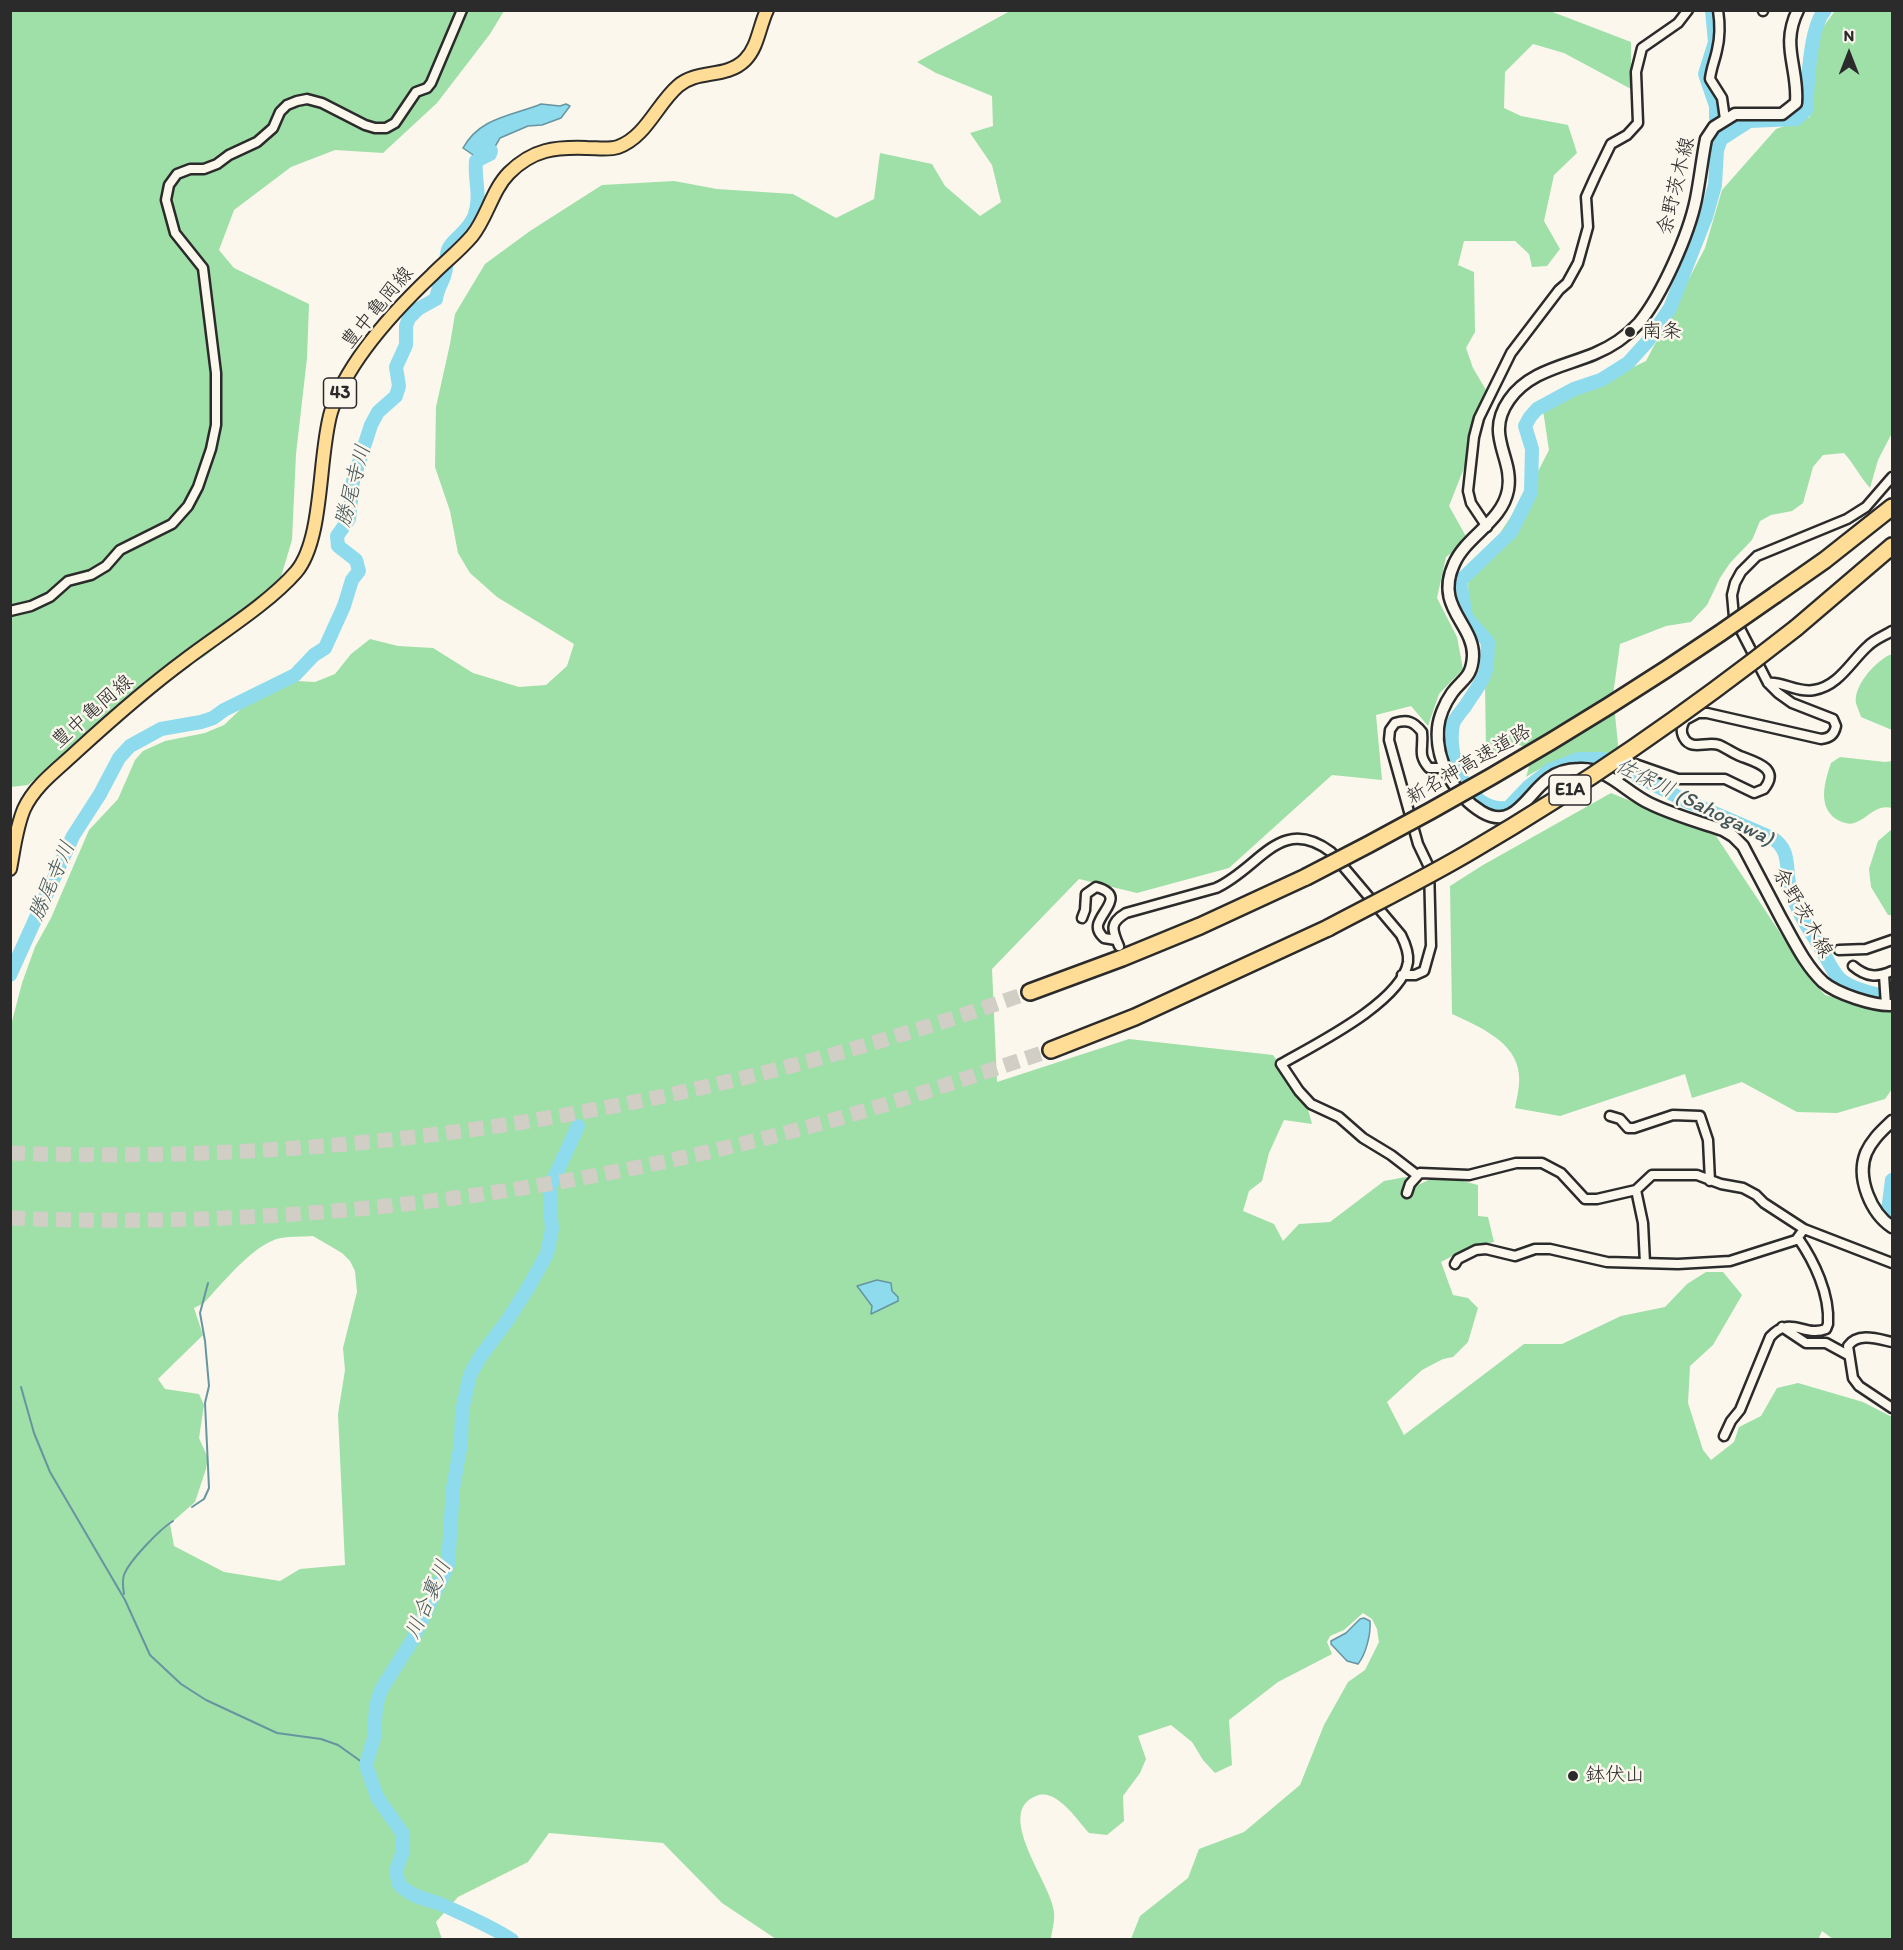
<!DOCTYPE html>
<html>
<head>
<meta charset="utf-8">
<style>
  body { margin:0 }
  #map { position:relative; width:1903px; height:1950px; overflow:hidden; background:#fbf7ec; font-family:Itim,sans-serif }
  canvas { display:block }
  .frame { position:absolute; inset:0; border:12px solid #2b2b2b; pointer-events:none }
  .north { position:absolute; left:1819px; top:24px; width:60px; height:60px; -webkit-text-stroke:4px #fbf7ec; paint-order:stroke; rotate:0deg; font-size:16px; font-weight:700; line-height:24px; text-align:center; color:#2b2b2b }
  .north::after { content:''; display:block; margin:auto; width:21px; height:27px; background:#2b2b2b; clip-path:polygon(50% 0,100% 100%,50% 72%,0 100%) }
</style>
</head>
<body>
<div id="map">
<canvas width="1903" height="1950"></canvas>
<div class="frame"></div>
<div class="north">N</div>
</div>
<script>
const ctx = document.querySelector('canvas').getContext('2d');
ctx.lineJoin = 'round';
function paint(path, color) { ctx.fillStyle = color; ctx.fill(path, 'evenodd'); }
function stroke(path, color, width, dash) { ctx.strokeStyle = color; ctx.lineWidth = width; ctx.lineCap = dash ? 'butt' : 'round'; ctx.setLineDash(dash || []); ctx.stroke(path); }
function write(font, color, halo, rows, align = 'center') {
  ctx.font = font + ' Itim,"Klee One",sans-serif'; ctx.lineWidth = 5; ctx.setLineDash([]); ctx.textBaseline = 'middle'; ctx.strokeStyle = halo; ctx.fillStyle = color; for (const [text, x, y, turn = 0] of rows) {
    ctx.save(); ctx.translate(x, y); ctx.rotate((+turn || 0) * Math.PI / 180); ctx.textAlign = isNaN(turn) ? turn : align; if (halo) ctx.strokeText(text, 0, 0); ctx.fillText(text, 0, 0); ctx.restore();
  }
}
paint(new Path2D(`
  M11,11H504L490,34L437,103L383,153L335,150L291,167L234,210L219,250L234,268L309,304L307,358L296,454L292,540L280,580L246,624L205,656L98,723L28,785L11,787Z
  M1010,11H1550L1631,42V89L1564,53L1533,44L1505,72L1504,108L1521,116L1568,125L1577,153L1554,175L1544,221L1560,249L1547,266L1532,267L1529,254L1515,241H1464L1458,265L1474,272L1475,332L1466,348L1473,368L1486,390L1470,453L1449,506L1468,540L1446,557L1437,598L1457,637L1463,669L1439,694L1428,726L1411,706L1376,715L1382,780L1332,775L1229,868L1137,893L1079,879L992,969L997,1082L1129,1039L1273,1055L1306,1102L1312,1124L1284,1120L1269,1153L1262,1181L1249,1191L1243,1211L1274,1224L1283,1241L1299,1224L1330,1222L1384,1181L1406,1177L1418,1185L1439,1175L1478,1185V1216L1488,1217L1494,1242L1469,1247L1441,1262L1453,1295L1468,1298L1478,1308L1468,1342L1453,1357L1443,1359L1422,1370L1387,1402L1404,1435L1524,1344H1562L1621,1316L1665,1307L1687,1284L1706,1272H1723L1742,1295L1713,1345L1690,1366L1688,1403L1703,1450L1711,1460L1734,1442L1739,1427L1761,1416L1777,1388L1798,1383L1863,1402L1892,1417V1939H1833L1822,1931L1818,1940L1131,1939L1140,1916L1188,1878L1199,1849L1244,1832L1300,1785L1324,1725L1348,1682L1365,1670L1379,1642L1377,1629L1372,1619L1363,1613L1344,1630L1330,1636L1327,1642L1332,1654L1278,1682L1229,1720L1232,1765L1215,1773L1203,1760L1192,1742L1171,1725L1138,1736L1146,1759L1140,1773L1123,1796L1124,1821L1107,1835L1089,1833C1077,1820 1056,1787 1036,1796C993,1813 1052,1884 1054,1912C1055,1920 1052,1931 1051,1939H776L722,1903L663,1843L549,1833L528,1862L458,1897L436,1922L442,1939L11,1940L10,1029L22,983L35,947L51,918L89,830L118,799L135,760L143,751L165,741L205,733L224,725L243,707L278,689L297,681L315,682L335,674L351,654L370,639L398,646L433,648L473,673L519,687L546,685L567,666L574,644L497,597L470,573L458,553L450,511L435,467L436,407L450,344L455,314L485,264L530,231L602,185L674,181L717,189L793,194L836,218L874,199L880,153L932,164L945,186L980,216L1001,202L992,165L970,133L993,126L992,96L936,73L917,62ZM313,1236L342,1253L350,1261L355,1271L357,1292L343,1348L345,1370L338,1414L345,1565L300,1569L280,1581L224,1572L174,1546L170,1524L195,1502L206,1469L208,1458L199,1438L204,1405L199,1394L165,1389L158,1379L203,1335L194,1308L204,1303C222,1284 254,1243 281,1238C291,1236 303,1237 313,1236Z
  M1835,11H1892V433L1878,460L1870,488C1860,477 1854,464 1844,453L1823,455L1813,467L1803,503L1792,511L1771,515L1760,521L1752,540L1730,563L1720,578L1707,605L1691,622L1666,626L1620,644L1613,695L1620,764C1615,761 1609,757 1604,755C1578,745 1547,765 1526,777C1534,755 1529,737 1502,748L1498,757L1491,759L1486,750L1485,683L1482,647L1469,614L1468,581L1528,491L1549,450L1543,410L1646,361L1705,248L1722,190L1776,129L1810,117L1820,31Z
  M1892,654V730L1861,717C1860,713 1857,707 1856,703C1853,686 1877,659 1892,654Z
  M1840,757L1885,762L1892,761V808C1875,804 1868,819 1854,823C1849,825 1841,822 1836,819C1817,806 1825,781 1831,763Z
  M1611,793L1716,836L1810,978L1825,995L1892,1012V1089L1885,1099L1837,1113L1797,1112L1742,1082L1692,1098L1685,1074L1560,1116L1515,1108C1517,1098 1520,1085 1519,1075C1517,1042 1478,1026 1452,1014L1450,886L1483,865Z
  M1892,829V915H1888L1871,887L1869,869L1878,841Z`), '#9fdfa8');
const water = new Path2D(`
  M541,104L560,106L566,104L570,106L561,118L542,125L528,126L500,138L489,157L479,159L463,148C480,117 512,116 541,104Z
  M877,1280L891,1283L892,1291L898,1297V1301L871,1314L872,1306L857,1286Z
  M1364,1618L1370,1621C1371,1634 1366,1654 1358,1664L1347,1661L1331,1644V1641L1346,1633L1360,1619Z`);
paint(water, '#8edbee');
stroke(water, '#6695a0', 1.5);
stroke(new Path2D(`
  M21,1387L34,1433L50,1472L125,1600L150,1655L181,1684L206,1700L277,1733L321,1739L338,1745L366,1765
  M192,1507L204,1499L209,1488L205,1403L209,1386L205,1341L200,1313L208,1283
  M124,1594C123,1588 122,1581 124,1575C129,1561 160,1529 173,1521`), '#6695a0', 2);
stroke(new Path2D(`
  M1712,10L1715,42L1705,74L1716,106V118L1721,137
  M1825,10C1809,28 1808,85 1806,110L1796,119L1749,121L1721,139L1717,150L1715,185L1706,217L1670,308L1647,342L1628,363L1601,380L1574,389L1537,409L1530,417L1525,426L1532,449L1531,492L1511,532L1460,581L1466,617L1488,642C1487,651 1488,661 1486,669C1484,681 1472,695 1466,705C1462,711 1455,718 1453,724C1446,758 1468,813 1508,808L1528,787L1550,770L1578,759H1604L1686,801L1772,838C1793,851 1784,871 1791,891C1799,917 1810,930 1823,952C1829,962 1834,976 1844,982C1854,989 1881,997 1892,995
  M10,975L73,836L100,794L119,758L130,746L161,729L201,722L213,718L224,710L295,675L314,655L325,648L344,606L352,580L359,571L356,560L338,546L337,536L349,519L353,481L371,425L378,412L396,396L399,386L396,367L406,345V326L409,318L418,309L436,299C437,289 443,282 445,273C448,263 444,255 450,246C458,235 467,232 474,217C482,197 474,180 476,161L490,154L491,151
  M1892,1180L1888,1211L1892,1218
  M512,1940C491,1926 467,1916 445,1906C429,1899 411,1898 399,1884L396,1871L403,1851V1834L377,1797L366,1765L374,1738L376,1706L381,1690L413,1639L448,1565L453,1488L461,1443L462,1411L470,1375L480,1357L507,1321L528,1288L547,1254L552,1229L550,1207L551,1185L578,1126`), '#8edbee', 14);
stroke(new Path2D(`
  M10,1153C359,1166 702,1109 1030,992
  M10,1218C287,1230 566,1195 833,1120C907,1099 979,1074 1051,1050`), '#d1cec5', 15, [15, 8]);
const street = new Path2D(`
  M1718,10C1720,23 1720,38 1717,50C1715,60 1711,69 1710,79L1722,98L1725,119
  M1763,10V11
  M1487,527L1471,503L1468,491L1474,437L1479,418L1511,353L1559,290L1567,283L1578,263L1588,227L1586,197L1595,177L1611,144L1627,135L1638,123L1636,72L1642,48L1678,23L1688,10
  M10,611L31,606L50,597L68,581L91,575L106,566L120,550L172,524L188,506L198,487L211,449L216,425V373L203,268L175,233L166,200L169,185L177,174L190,169H204L217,164L229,155L257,142L273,128L280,112L287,105L297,101L307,99L322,103L365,125L375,128H386L395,123L416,92L427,88L431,83L462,10
  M1768,683C1783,681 1796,693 1814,690C1839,686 1851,661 1868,646C1875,639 1884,636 1892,631
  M1615,781L1631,765L1635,764L1678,779H1725L1754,793L1764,789C1781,768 1755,762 1740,756C1733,753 1726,748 1719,745C1707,741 1691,751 1684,738C1680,731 1682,726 1685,720L1698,713H1707L1821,739C1830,738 1834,735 1836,726L1833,719L1792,703L1778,693L1768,683L1734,617L1732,595L1735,583L1741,572L1757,556L1847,519L1866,507L1892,477
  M1082,918L1085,910L1086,894L1096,887C1126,895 1101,911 1098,925C1097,931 1101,935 1104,938L1116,940
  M1119,946C1112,930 1109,923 1126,913L1216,888C1260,868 1280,814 1331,852L1401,935C1405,943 1409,953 1408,962C1402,1002 1314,1045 1281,1064L1299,1091L1311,1104L1339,1117L1363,1138L1391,1155L1417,1175
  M1839,950L1866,949L1892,940
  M1853,966C1866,977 1877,978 1892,971
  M1402,975H1415L1424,971L1431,946L1429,867L1418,844L1389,740L1390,730L1395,723C1408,719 1414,722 1422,732C1424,749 1417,754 1429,768H1444
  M1884,975L1886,1005
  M1610,1116L1620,1119L1628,1128H1634L1673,1115L1700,1116L1708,1140L1710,1181
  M1636,1190L1643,1223L1645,1263
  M1407,1193L1410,1184L1420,1173L1469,1175L1516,1163H1542L1561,1173L1585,1199H1597L1636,1190L1652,1175H1697L1721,1184L1743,1188L1756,1195L1764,1203L1804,1229L1892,1263
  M1455,1264L1458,1259L1476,1250L1486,1249L1515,1256L1535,1249H1550L1607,1262L1678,1264L1730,1261L1796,1240L1804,1229
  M1782,1327L1806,1343H1826L1848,1355
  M1892,1342C1878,1339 1858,1332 1848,1346L1853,1378L1859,1386L1892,1408
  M1724,1436L1731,1421L1740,1410L1770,1337C1791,1314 1804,1338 1826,1329L1828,1324C1830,1294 1814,1261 1798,1238`);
const secondary = new Path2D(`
  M1798,10C1780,46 1799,68 1796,103L1782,114H1735L1714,127L1706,139C1702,159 1700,179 1696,199C1689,234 1662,295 1639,323C1627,336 1611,347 1594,354C1565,366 1529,371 1509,400C1484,436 1514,457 1508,490C1502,522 1466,536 1454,564C1434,607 1474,624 1473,656C1472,678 1462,679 1452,693C1445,703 1439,717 1438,728C1435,760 1455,796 1482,812C1514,831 1527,794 1548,779C1557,772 1568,769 1579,769C1608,767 1626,793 1651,804C1674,815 1699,822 1723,830L1733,836L1743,846C1756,871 1769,895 1782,920C1794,941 1805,965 1823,982C1837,994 1874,1006 1892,1005
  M1892,1121C1883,1130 1872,1139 1866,1153C1856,1178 1871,1213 1892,1227`);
const primary = new Path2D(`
  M10,869C14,849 16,828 24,809C35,785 58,769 77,751C112,719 147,688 185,660C219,634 268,604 296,572C324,539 318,456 331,412C347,361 394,311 432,275C445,262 460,250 472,236C487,218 492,190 509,173C533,149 555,147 587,148C597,148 609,150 618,147C646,137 657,104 678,86C697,69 726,79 745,60C758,47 759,27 767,10`);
const highway = new Path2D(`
  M1775,595L1825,560L1892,507
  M1796,628L1892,546
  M1030,992L1122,958L1200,926L1306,877
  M1051,1050L1135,1017L1328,928`);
stroke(street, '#2b2b2b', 13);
stroke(secondary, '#2b2b2b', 15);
stroke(primary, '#2b2b2b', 16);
stroke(highway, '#2b2b2b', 20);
stroke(street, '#fbf7ec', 8);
stroke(secondary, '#fbf7ec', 10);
stroke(primary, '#ffdd96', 12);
stroke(highway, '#ffdd96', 15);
const highwayBridge = new Path2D(`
  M1306,877C1469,794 1626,701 1775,595
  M1328,928C1377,902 1426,878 1473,850C1586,784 1693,709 1796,628`);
stroke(highwayBridge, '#2b2b2b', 20, []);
stroke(highwayBridge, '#ffdd96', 15);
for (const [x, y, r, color] of [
  [1630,332,6,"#2b2b2b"],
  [1573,1776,6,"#2b2b2b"]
]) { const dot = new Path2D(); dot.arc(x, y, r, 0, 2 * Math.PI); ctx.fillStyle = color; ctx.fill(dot); stroke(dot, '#fbf7ec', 2); }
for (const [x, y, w] of [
  [340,393,33],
  [1570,790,42]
]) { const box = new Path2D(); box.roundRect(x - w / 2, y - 15, w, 30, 4.5); ctx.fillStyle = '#fbf7ec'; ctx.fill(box); stroke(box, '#2b2b2b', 1.5); }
write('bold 18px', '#2b2b2b', null, [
  ["43",340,393],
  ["E1A",1570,790]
]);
write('20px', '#2b2b2b', '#fbf7ec', [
  ["余野茨木線",1677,186,-76],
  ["豊中亀岡線",378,308,-50],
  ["豊中亀岡線",93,712,-41],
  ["新名神高速道路",1469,765,-30],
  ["余野茨木線",1802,913,60]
]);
write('20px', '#2b2b2b', '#fbf7ec', [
  ["南条",1642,332],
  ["鉢伏山",1585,1776]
], 'left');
write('italic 21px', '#44575c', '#fbf7ec', [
  ["勝尾寺川",354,486,-75],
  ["佐保川 (Sahogawa)",1694,803,26],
  ["勝尾寺川",53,881,-66],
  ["川合裏川",429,1600,-66]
]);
</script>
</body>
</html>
